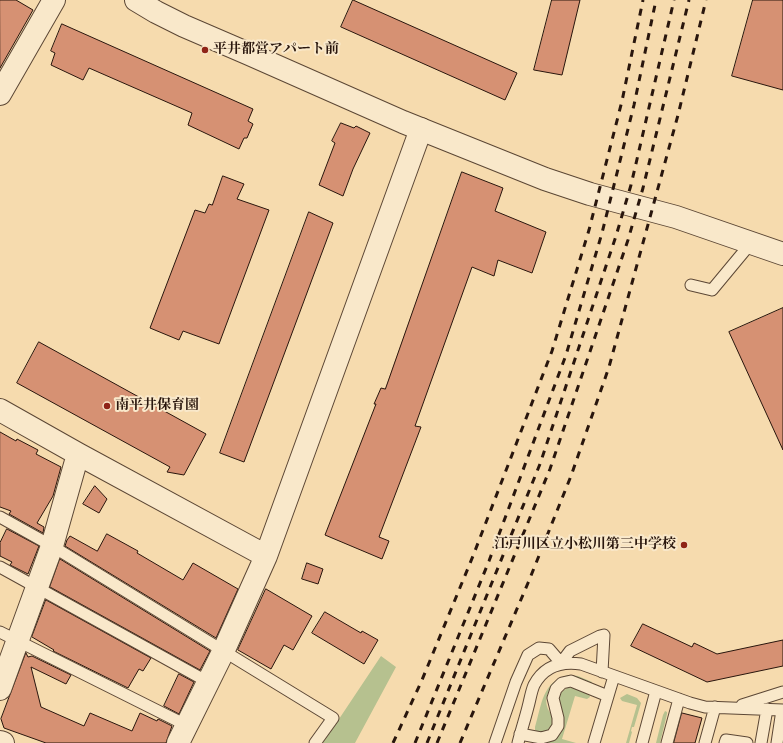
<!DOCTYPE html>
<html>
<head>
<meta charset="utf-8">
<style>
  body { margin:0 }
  canvas { display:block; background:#f6dbae }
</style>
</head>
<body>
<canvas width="783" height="743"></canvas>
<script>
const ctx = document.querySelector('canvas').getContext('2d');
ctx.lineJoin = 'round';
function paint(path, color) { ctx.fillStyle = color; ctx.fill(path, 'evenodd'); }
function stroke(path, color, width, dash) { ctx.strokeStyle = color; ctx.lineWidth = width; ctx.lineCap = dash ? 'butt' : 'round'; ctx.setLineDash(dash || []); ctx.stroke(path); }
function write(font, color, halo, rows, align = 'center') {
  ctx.font = font + ' "IM FELL English","Noto Serif JP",serif'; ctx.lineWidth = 4; ctx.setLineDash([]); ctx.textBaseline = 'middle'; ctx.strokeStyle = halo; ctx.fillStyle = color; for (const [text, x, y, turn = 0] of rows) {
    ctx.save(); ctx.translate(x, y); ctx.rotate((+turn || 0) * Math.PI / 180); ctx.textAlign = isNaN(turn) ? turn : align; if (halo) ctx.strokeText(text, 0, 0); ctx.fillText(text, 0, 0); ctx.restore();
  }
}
paint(new Path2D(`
  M381,656L396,667L355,743H323Z
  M568,675L578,676L592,682V684L561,679C550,686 542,698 549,711C552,715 554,719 553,723C550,731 541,735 535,730V727C542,704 542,682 568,675Z
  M567,688H575L589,694L590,697L587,699L575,696L562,739L576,743H543C557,741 567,728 563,713C562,710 558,706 558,702C557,699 559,695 560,693Z
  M627,694L637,698L641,703L634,727H632L631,731L632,732L629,743H626L637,705L622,701L620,698Z
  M665,711L667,712V714L660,743H656L663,715Z`), '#b6c18f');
const building = new Path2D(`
  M0,0H16L33,10L0,68Z
  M353,0L517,73L505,100L341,27Z
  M552,0H580L562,75L534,70Z
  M753,0H783V90L732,76Z
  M62,24L253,109L248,121L253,124L247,138H244L239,149L188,125L192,113L89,68L83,80L51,65L55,53L51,51Z
  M341,123L354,128L356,126L370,133L353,169L343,196L319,185L335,143L332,141Z
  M462,172L503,188L495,211L546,232L532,273L498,260L494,276L472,267L415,426L421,427L379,537L389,541L382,559L325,535L376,404H374L381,388L385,389Z
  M223,176L244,184L237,199L269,210L219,344L183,331L179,340L150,328L195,210L205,213L209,204L212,205Z
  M309,212L333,223L244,462L220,453Z
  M783,308V450L729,332Z
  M39,342L206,434L184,475L167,472L170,467L17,383Z
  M0,432L16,441L17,439L38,450L36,454L61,467L53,496L37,523L44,527L43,533L9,514L11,511L0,507Z
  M95,486L107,499L99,513L83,504Z
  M7,529L39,546L28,574L10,565L12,562L0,556V543Z
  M107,534L138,551L137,553L183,580L193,563L238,589L216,638L65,546L67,540L70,536L97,551Z
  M60,559L210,651L200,670L50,587Z
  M307,563L323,569L318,584L302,579Z
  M266,589L312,616L293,650L284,645L271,669L238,650Z
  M46,600L151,658L143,671L139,669L128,688L53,651L54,650L32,637Z
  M325,612L361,633L362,631L378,640L364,664L312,633Z
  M643,624L692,647L694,643L717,654L783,640V666L707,682L631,646Z
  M26,653L28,657L32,656L71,675L66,684L31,667L41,707L84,726L90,713L132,731L140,713L157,721L158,719L172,726L166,743H46L4,728L1,719Z
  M179,674L194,682L179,714L164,706Z
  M682,713L702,718L695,743H674Z`);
paint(building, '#d69173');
stroke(building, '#29160d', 1);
const service = new Path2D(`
  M691,285L712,290L751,243
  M0,517L52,546L333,718L315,743
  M0,567L208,682
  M0,632L186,725
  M742,705L783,692
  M520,734L541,738L552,735L558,726V718L553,698L556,689L562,683L571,681L608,696
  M495,743L516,682L528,655L539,648L549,649L561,663L570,651L600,636L604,635L602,672
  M518,743C521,731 525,719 528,707C530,700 531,692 534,685C544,666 561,661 581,664L690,703L705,707L783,710
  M594,743L614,676
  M642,743L656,691
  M667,743L679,699
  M705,743L715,707
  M725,743L726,740L747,743
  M761,743L767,709
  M777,743L782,710`);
const minor = new Path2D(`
  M0,94L54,0
  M0,410L78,454L266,556L421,129
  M0,689L52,546L78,454
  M0,742L3,743
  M178,743L223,652L266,556`);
const tertiary = new Path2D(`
  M136,0L156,12L184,26L249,54L403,122L545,179L590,194L676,217L783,254`);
stroke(service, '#5c4735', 13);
stroke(minor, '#5c4735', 24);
stroke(tertiary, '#5c4735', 24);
stroke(service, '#f9e8ca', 11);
stroke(minor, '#f9e8ca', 22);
stroke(tertiary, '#f9e8ca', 22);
stroke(new Path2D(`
  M393,743L422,680L473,556L552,351L589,230L622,101L643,0
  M415,743L489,561L566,355L602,233L634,105L656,0
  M427,743L540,464L616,236L631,185L674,0
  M437,743L550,469L628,240L643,188L689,0
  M460,743L528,583L571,476L609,367L678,115L706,0`), '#29160d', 3, [7, 7]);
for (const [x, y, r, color] of [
  [205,50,4,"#8f2418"],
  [107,406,4,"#8f2418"],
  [684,545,4,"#8f2418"]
]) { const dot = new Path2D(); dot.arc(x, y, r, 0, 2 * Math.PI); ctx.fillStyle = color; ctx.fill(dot); stroke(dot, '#f9e8ca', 1.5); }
write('bold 14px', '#29160d', '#f9e8ca', [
  ["平井都営アパート前",213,50],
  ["南平井保育園",115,406],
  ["江戸川区立小松川第三中学校",676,545,"right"]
], 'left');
</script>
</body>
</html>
